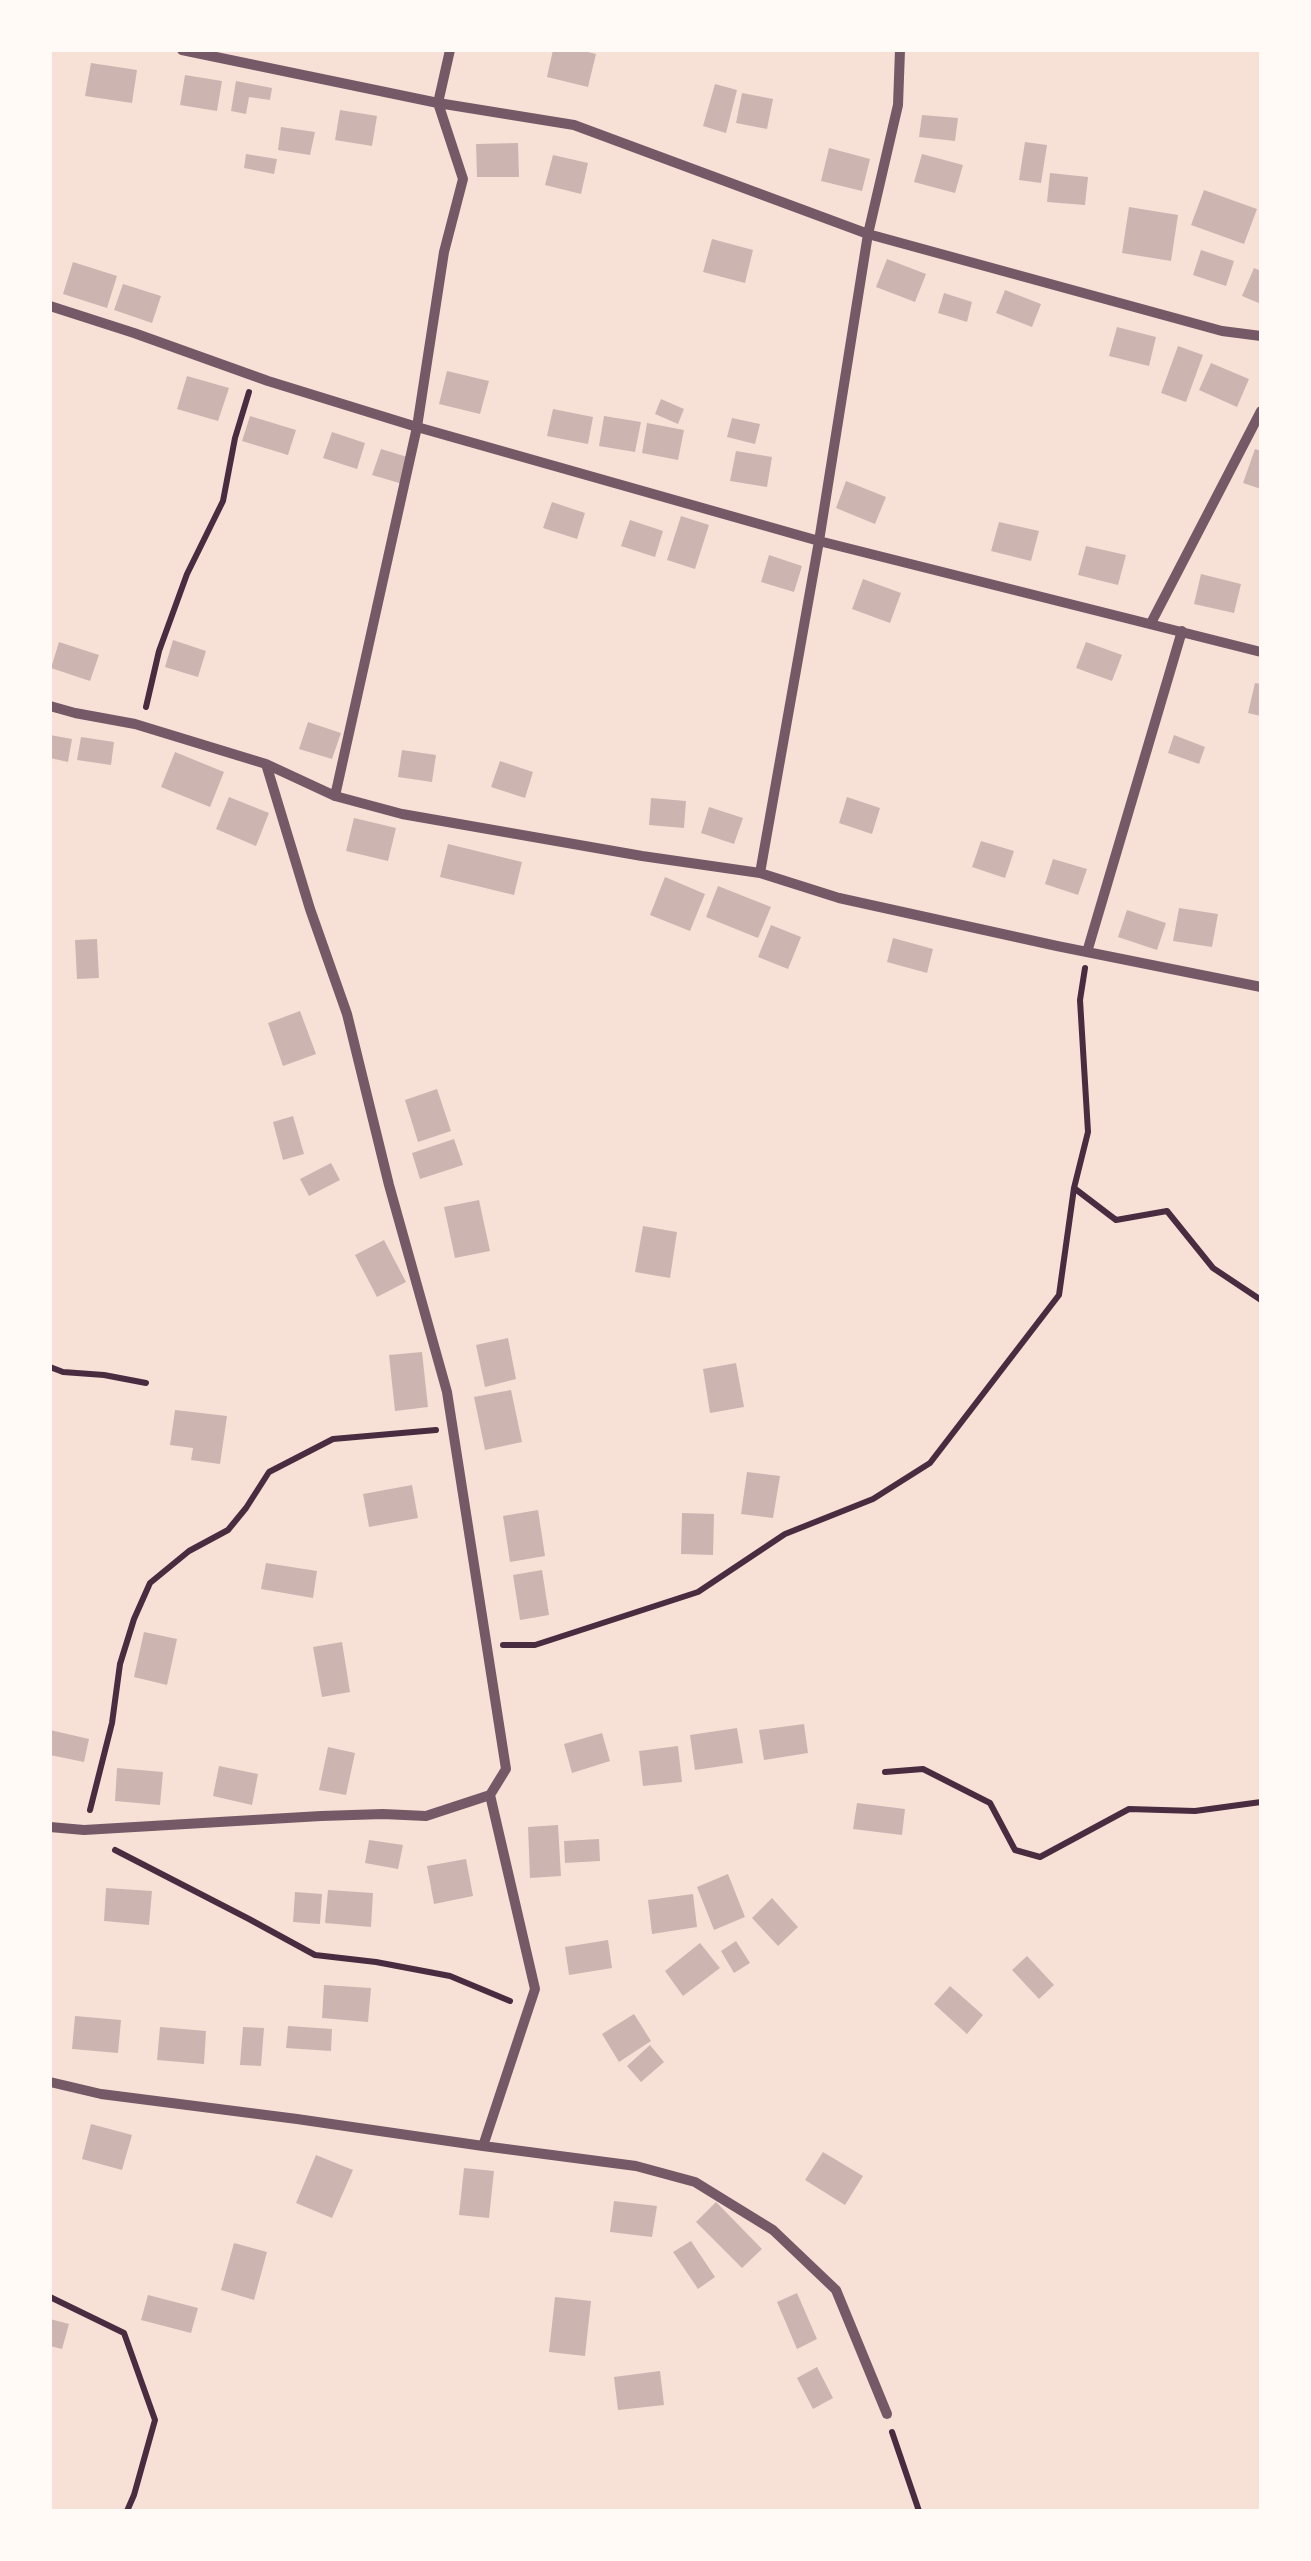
<!DOCTYPE html>
<html>
<head>
<meta charset="utf-8">
<style>
  body { margin:0 }
  #map { position:relative; width:1311px; height:2561px; overflow:hidden; background:#f7e1d7; font-family:Inter,sans-serif }
  canvas { display:block }
  .frame { position:absolute; inset:0; border:52px solid #fffaf5; pointer-events:none }
</style>
</head>
<body>
<div id="map">
<canvas width="1311" height="2561"></canvas>
<div class="frame"></div>
</div>
<script>
const ctx = document.querySelector('canvas').getContext('2d');
ctx.lineJoin = 'round';
function paint(path, color) { ctx.fillStyle = color; ctx.fill(path, 'evenodd'); }
function stroke(path, color, width, dash) { ctx.strokeStyle = color; ctx.lineWidth = width; ctx.lineCap = dash ? 'butt' : 'round'; ctx.setLineDash(dash || []); ctx.stroke(path); }
paint(new Path2D(`
  M553,50H580L596,54L588,87L547,77Z
  M91,63L137,70L132,103L85,96Z
  M185,75L222,81L217,111L180,105Z
  M236,81L272,88L270,100L249,97L246,114L231,111Z
  M715,84L737,90L726,133L703,126Z
  M742,93L773,99L767,129L736,123Z
  M340,110L377,116L372,146L335,140Z
  M922,115L958,118L955,141L919,137Z
  M281,127L315,132L310,155L278,150Z
  M1025,142L1047,145L1041,183L1019,180Z
  M518,143L519,177H477L476,144Z
  M829,148L870,159L862,191L821,181Z
  M246,154L277,159L274,174L244,168Z
  M922,154L963,165L955,193L914,182Z
  M553,155L588,163L581,194L545,185Z
  M1050,173L1088,177L1085,205L1047,202Z
  M1204,190L1257,209L1244,244L1191,225Z
  M1129,207L1178,215L1171,261L1122,253Z
  M712,239L753,250L745,283L703,272Z
  M1201,250L1234,261L1226,286L1193,275Z
  M887,259L926,274L915,302L876,287Z
  M73,262L117,276L107,308L63,294Z
  M1254,268L1261,271V304L1242,296Z
  M123,284L161,296L152,323L114,310Z
  M1005,290L1041,304L1032,327L996,313Z
  M944,293L972,302L967,322L938,313Z
  M1117,327L1156,337L1149,366L1109,356Z
  M1178,346L1203,355L1186,402L1161,393Z
  M1211,363L1249,379L1237,407L1199,390Z
  M447,371L489,381L480,414L439,404Z
  M187,376L229,388L218,421L177,409Z
  M661,399L684,409L678,424L655,414Z
  M553,409L593,417L588,444L547,436Z
  M250,416L296,430L288,455L242,441Z
  M604,416L641,422L635,452L599,446Z
  M732,418L760,424L755,444L727,437Z
  M647,423L684,430L678,460L642,453Z
  M332,432L365,443L357,469L323,458Z
  M381,449L414,459L406,485L372,475Z
  M1255,449L1261,451V489L1243,483Z
  M736,451L772,457L767,487L730,481Z
  M846,481L886,497L875,524L836,508Z
  M552,502L585,513L577,539L543,528Z
  M681,516L709,525L695,569L667,560Z
  M630,520L663,531L655,557L621,546Z
  M999,522L1039,531L1031,561L991,551Z
  M1086,546L1126,555L1118,585L1078,575Z
  M769,555L802,566L794,592L761,582Z
  M1201,574L1241,584L1234,613L1194,604Z
  M863,579L901,593L890,623L852,609Z
  M173,640L206,651L198,677L165,667Z
  M59,642L99,655L90,681L51,668Z
  M1086,642L1122,655L1112,681L1076,668Z
  M1255,683L1261,684V716L1248,713Z
  M308,722L341,733L332,759L299,749Z
  M50,735L72,739L68,762L50,758Z
  M1174,735L1205,747L1199,764L1168,753Z
  M81,737L114,742L111,765L77,760Z
  M402,750L436,755L432,782L398,777Z
  M175,752L224,772L210,807L161,787Z
  M500,761L533,772L525,798L491,787Z
  M229,797L269,813L256,846L216,829Z
  M847,797L880,808L872,834L839,823Z
  M651,798L686,801L684,828L649,825Z
  M709,807L743,818L734,844L701,833Z
  M354,818L396,828L388,861L346,851Z
  M981,841L1014,851L1005,878L972,867Z
  M448,844L522,862L514,895L440,877Z
  M1053,859L1087,869L1078,895L1045,884Z
  M665,877L705,894L690,931L650,915Z
  M718,886L771,907L758,938L706,917Z
  M1179,908L1218,914L1212,947L1173,941Z
  M1127,910L1166,923L1157,950L1118,937Z
  M771,925L801,937L788,969L758,957Z
  M893,938L933,949L927,973L887,962Z
  M97,939L99,978L77,979L75,940Z
  M300,1011L316,1054L283,1066L268,1023Z
  M437,1089L451,1131L418,1142L405,1100Z
  M293,1116L304,1154L283,1160L273,1122Z
  M454,1139L463,1165L420,1179L412,1153Z
  M331,1163L340,1180L309,1196L300,1179Z
  M479,1200L490,1251L455,1258L444,1207Z
  M643,1226L677,1232L670,1278L635,1272Z
  M384,1240L406,1282L377,1297L355,1255Z
  M508,1338L516,1379L485,1387L476,1345Z
  M422,1352L428,1407L395,1411L389,1355Z
  M736,1363L744,1407L710,1413L703,1369Z
  M511,1390L522,1442L485,1450L474,1397Z
  M175,1410L227,1416L220,1464L191,1460L193,1448L170,1445Z
  M747,1472L780,1476L773,1518L741,1514Z
  M412,1485L418,1518L369,1527L363,1494Z
  M538,1510L545,1556L510,1562L503,1516Z
  M682,1513L714,1514L713,1555L681,1554Z
  M266,1563L317,1571L313,1598L261,1589Z
  M542,1570L549,1615L520,1620L513,1575Z
  M144,1632L177,1639L167,1685L134,1677Z
  M342,1642L350,1692L322,1697L313,1647Z
  M804,1724L808,1753L764,1760L759,1730Z
  M737,1728L743,1763L695,1770L690,1735Z
  M50,1730L89,1739L84,1762L50,1755Z
  M602,1733L610,1761L572,1773L564,1744Z
  M678,1746L682,1782L643,1786L639,1751Z
  M328,1747L355,1753L346,1795L319,1790Z
  M219,1766L258,1774L252,1805L213,1796Z
  M117,1768L163,1772L160,1805L115,1801Z
  M857,1803L905,1809L902,1835L853,1829Z
  M558,1825L561,1876L530,1878L528,1827Z
  M599,1839L600,1861L565,1863L564,1841Z
  M369,1840L403,1845L398,1869L365,1863Z
  M466,1859L473,1896L434,1904L427,1866Z
  M728,1874L745,1917L714,1930L697,1887Z
  M106,1888L152,1891L149,1925L104,1921Z
  M328,1890L373,1893L371,1927L325,1923Z
  M295,1892L322,1894L320,1924L293,1922Z
  M693,1894L697,1927L652,1934L648,1900Z
  M772,1898L798,1927L778,1946L752,1918Z
  M608,1940L612,1968L569,1975L565,1947Z
  M736,1941L750,1963L734,1973L721,1951Z
  M700,1943L720,1968L683,1996L665,1971Z
  M1027,1956L1054,1985L1039,1999L1012,1970Z
  M324,1985L371,1988L368,2022L322,2018Z
  M950,1986L983,2015L967,2034L934,2004Z
  M634,2014L651,2041L619,2062L602,2034Z
  M75,2016L121,2020L118,2053L72,2049Z
  M288,2026L332,2029L331,2051L286,2048Z
  M160,2027L206,2031L204,2064L157,2060Z
  M243,2027L264,2028L261,2066L240,2065Z
  M650,2045L664,2062L641,2082L627,2066Z
  M91,2124L132,2135L122,2170L82,2159Z
  M823,2152L863,2176L845,2205L805,2180Z
  M316,2155L353,2170L332,2218L296,2203Z
  M464,2168L494,2171L489,2218L459,2215Z
  M614,2201L657,2206L652,2237L610,2232Z
  M716,2202L762,2249L742,2268L696,2222Z
  M691,2241L715,2277L698,2289L673,2252Z
  M234,2243L267,2252L254,2300L221,2290Z
  M797,2293L817,2339L797,2349L777,2302Z
  M148,2295L198,2308L191,2333L141,2320Z
  M555,2297L591,2301L585,2356L549,2352Z
  M50,2319L69,2324L62,2349L50,2346Z
  M817,2367L833,2398L813,2409L797,2378Z
  M660,2371L664,2405L618,2410L614,2377Z`), '#ccb4b1');
stroke(new Path2D(`
  M146,707L159,651L187,574L223,501L235,438L249,392
  M1074,1188L1116,1220L1167,1211L1213,1268L1261,1300
  M50,1367L63,1372L104,1375L146,1383
  M503,1645H535L698,1592L785,1534L873,1499L930,1463L1059,1295L1074,1188L1088,1132L1080,1000L1085,968
  M885,1772L923,1769L990,1803L1015,1850L1040,1857L1129,1809L1195,1811L1261,1802
  M90,1810L112,1723L120,1664L134,1619L150,1583L189,1551L228,1530L246,1508L269,1472L333,1439L436,1430
  M115,1850L249,1919L315,1955L376,1962L450,1976L510,2001
  M50,2297L124,2333L155,2420L134,2495L127,2511
  M892,2432L919,2511`), '#4a2c40', 6);
stroke(new Path2D(`
  M182,50L438,103L574,125L868,234L1222,331L1261,336
  M50,306L134,333L268,381L417,427L819,541L1261,652
  M1151,623L1261,411
  M50,706L75,713L135,724L266,764L335,796L402,814L642,856L760,873L839,898L1057,946L1261,987
  M335,796L417,427L444,252L463,179L438,103L450,50
  M760,873L819,541L868,234L898,105L900,50
  M1087,952L1182,631
  M50,1827L84,1830L321,1816L383,1814L426,1816L490,1795L506,1769L447,1392L389,1185L347,1014L310,909L266,764
  M50,2082L101,2094L297,2119L483,2146L535,1989L490,1795
  M483,2146L636,2166L695,2182L773,2230L836,2290L887,2414`), '#755966', 10);
</script>
</body>
</html>
